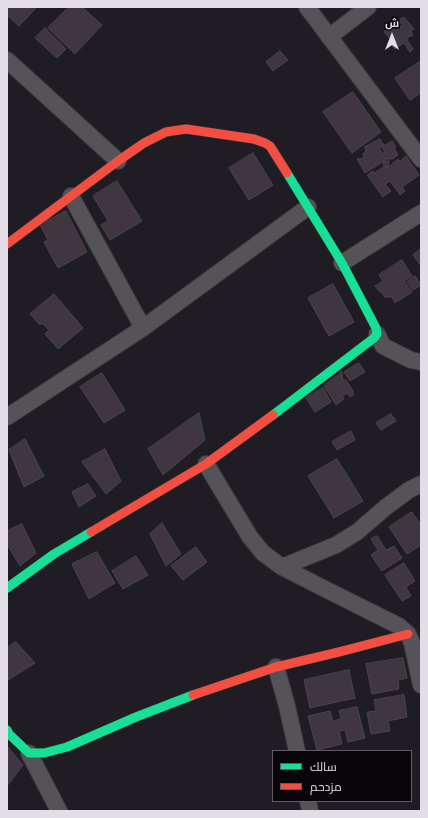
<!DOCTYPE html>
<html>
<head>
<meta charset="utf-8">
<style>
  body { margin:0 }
  #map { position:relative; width:428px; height:818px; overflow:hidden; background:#201c24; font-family:"Roboto Condensed",Cairo,sans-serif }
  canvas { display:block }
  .frame { position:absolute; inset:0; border:8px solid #e3dde7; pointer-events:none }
  .legend { position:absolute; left:272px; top:750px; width:140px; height:52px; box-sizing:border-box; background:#09060b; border:1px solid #605c63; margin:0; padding:5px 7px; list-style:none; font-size:12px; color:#e3dde7 }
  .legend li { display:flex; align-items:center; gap:8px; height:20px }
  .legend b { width:20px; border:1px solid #605c63 }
  .north { position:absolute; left:372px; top:16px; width:40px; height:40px; -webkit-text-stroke:3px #09060b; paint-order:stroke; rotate:0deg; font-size:11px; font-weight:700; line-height:16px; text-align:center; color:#e3dde7 }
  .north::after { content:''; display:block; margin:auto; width:14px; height:18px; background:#e3dde7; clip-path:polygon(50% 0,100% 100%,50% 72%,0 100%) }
</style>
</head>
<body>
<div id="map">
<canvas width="428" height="818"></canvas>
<div class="frame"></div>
<ul class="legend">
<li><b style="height:5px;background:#16e098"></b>سالك</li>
<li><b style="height:5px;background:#f24e42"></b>مزدحم</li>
</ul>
<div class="north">ش</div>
</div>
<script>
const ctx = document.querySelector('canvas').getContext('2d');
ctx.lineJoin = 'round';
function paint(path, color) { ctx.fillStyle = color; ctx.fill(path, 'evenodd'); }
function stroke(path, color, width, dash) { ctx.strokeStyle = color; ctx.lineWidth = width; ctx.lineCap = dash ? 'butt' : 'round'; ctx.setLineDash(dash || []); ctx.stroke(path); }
const building = new Path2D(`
  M7,7H37L19,26L7,15Z
  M69,7H82L102,25L75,54L48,28Z
  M404,17L414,29L411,31L413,35L406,38L413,49L410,52L404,43L395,49L388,42L391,40L384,32Z
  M45,28L66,49L57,58L35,38Z
  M280,51L288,60L273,71L266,62Z
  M421,61V93L410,100L395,78Z
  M353,92L381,132L352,153L323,112Z
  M380,139L384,145L379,148L383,154L385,152L382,147L392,141L396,147L394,148L398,155L392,159H385V161H389V167L383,166L384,161L365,173L357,159L364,158L363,153H366L365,147Z
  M253,153L273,185L249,200L229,168Z
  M406,156L419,175L402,187L405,191L400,195L390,181L385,184L391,191L383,197L367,175L373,171L374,173L382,168L390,167L392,164L398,159L400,161Z
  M117,181L142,221L110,240L101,225L108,221L93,196Z
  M66,211L87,252L58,268L44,242L48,240L40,225Z
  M421,249V266L413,255Z
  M402,260L412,276L404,281L412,292L395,303L392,297H385L381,292L379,291L375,286L383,281L379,275Z
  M415,276L421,285L413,290L407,282Z
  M333,284L354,322L329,336L308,298Z
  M54,294L83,328L58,349L45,334L49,330L42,323L40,325L30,314Z
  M359,363L365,372L350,381L344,372Z
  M342,372L343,380H346L353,391V395L350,397L347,393L342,396L344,399L336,405L324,386Z
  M102,373L125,410L104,423L80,387Z
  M323,388L331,402L315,412L306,398Z
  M199,413L205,440L163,475L148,449Z
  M391,414L396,421L381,430L376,423Z
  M351,431L355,440L337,450L332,442Z
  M25,439L44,476L24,487L9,450Z
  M105,449L121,481L106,494L82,462Z
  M337,459L363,501L334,518L308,476Z
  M88,484L96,496L79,507L72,492Z
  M412,512L421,525V545L407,554L389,527Z
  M162,523L181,554L166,566L150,534Z
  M22,524L36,553L20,566L7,544V531Z
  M377,536L386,550L394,546L402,558L382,571L371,555L378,550L371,539Z
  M196,547L207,562L183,580L171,566Z
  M97,552L115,583L89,599L72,564Z
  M136,556L148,575L123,589L112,571Z
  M404,563L415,581L406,587L411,596L402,601L385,575Z
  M16,642L35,663L8,680L7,648Z
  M403,658L407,678L398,680L399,689L372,694L366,664Z
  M349,670L355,698L310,708L304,680Z
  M404,695L407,717L388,721L390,731L371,734L367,712L376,711L374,700Z
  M357,707L365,738L348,742L345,730L339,731L342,744L317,750L308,716L330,711L333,721L341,719L339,711Z
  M7,746L23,765L7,786Z`);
paint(building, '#403640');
stroke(building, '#4a444a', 1);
const street = new Path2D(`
  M307,7L421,159
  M329,37L368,7
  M7,60L118,161
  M71,196L143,328
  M342,263L421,213
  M377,334L383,346L411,360L421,362
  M7,417L143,328L308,207
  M206,464L250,537L263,553L282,567L325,589L399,626L408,634L412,643L421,685
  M282,567L336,545L357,532L386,507L409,490L421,484
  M276,667L287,706L297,751
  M29,753L59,811
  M308,801L310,811`);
const fast = new Path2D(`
  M273,415L374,338L377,334L376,328L342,263L287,173
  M7,588L54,554L91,532
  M7,730L9,734L29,753H44L67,747L136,717L193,695`);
const jam = new Path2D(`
  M7,244L118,161L144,143L166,132L186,129L254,139L265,143L270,146L287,173
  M91,532L206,464L273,415
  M193,695L276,667L339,652L408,634`);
stroke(street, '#39373c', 18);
stroke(fast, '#39373c', 10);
stroke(jam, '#39373c', 10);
stroke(street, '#565358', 16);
stroke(fast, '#16e098', 9);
stroke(jam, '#f24e42', 9);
</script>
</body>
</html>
